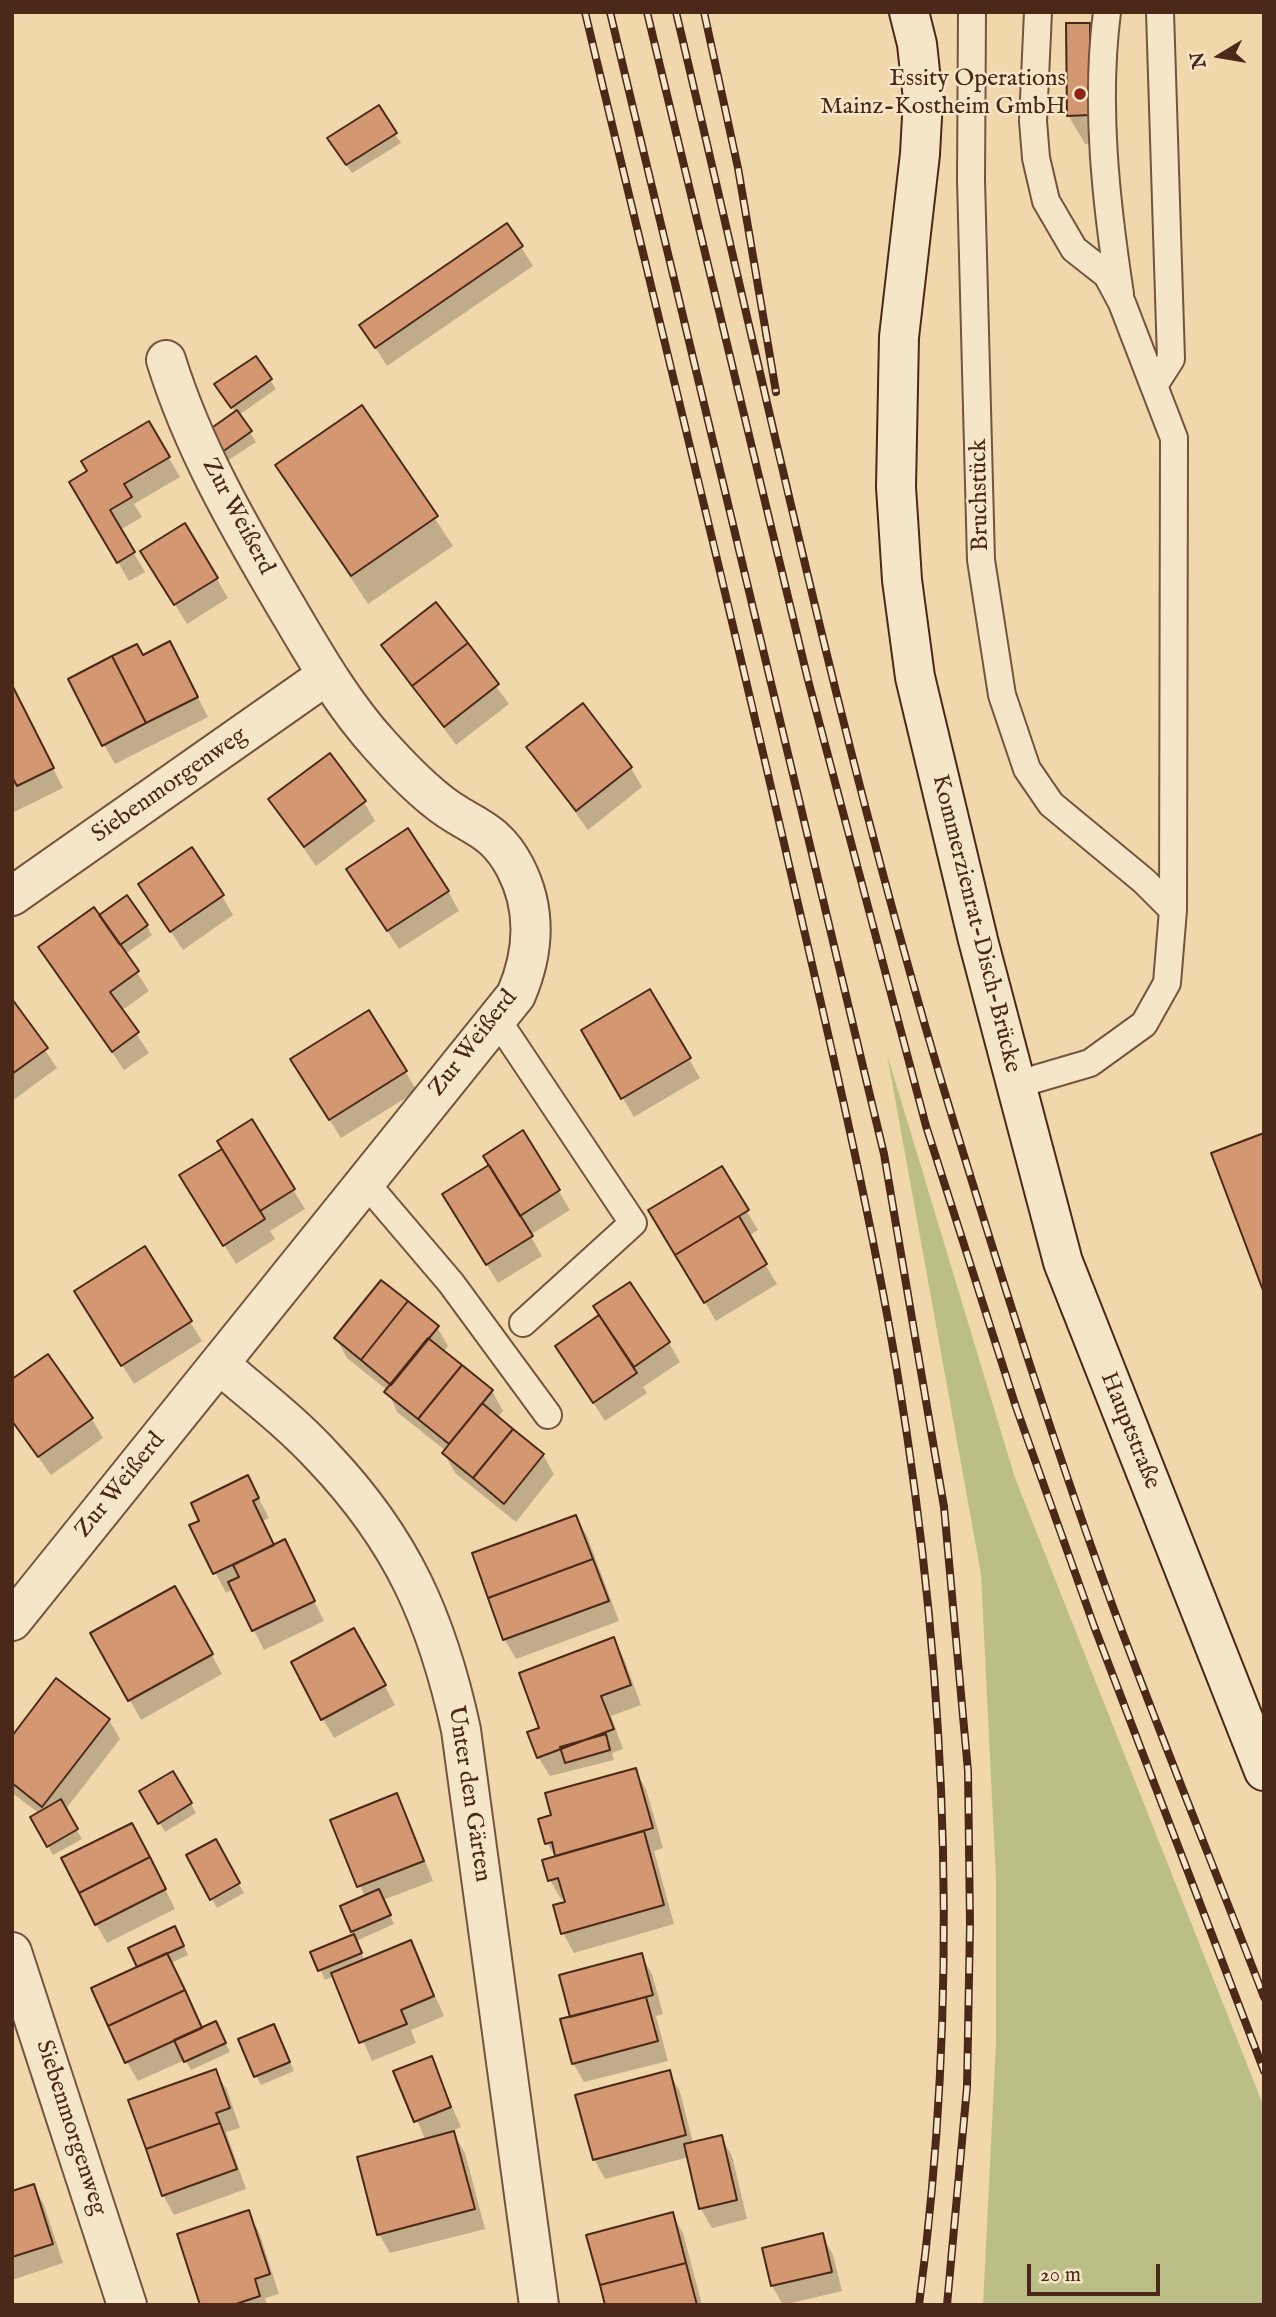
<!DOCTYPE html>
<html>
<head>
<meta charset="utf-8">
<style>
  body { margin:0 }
  #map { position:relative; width:1276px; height:2317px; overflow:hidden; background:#f1d8ac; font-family:"IM FELL English",serif }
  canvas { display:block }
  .frame { position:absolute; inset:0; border:14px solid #4b2818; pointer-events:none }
  .north { position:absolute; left:1185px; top:21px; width:70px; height:70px; -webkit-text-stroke:5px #f6e6c9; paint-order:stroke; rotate:259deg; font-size:19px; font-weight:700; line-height:28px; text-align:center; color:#4b2818 }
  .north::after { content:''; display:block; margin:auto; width:24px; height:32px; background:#4b2818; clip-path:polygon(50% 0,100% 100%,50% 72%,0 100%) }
  .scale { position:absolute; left:1027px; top:2264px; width:133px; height:32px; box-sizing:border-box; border:4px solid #4b2818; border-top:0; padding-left:9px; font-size:21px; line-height:24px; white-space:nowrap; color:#4b2818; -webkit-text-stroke:5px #f6e6c9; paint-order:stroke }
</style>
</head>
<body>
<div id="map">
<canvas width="1276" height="2317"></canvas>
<div class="frame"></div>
<div class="north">N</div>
<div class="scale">20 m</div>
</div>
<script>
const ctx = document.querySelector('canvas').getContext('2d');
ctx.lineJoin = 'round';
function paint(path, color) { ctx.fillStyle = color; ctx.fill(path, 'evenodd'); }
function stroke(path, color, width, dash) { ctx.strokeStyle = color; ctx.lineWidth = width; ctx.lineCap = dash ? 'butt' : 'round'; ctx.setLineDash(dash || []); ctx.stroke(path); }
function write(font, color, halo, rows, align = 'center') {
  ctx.font = font + ' "IM FELL English",serif'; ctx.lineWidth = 5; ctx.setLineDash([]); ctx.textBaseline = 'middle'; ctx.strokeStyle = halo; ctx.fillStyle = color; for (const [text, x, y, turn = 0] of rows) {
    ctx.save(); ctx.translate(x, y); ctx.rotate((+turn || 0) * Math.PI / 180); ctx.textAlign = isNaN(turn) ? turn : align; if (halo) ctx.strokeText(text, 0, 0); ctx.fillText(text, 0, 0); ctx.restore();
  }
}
paint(new Path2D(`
  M887,1054L1015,1478L1264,2107V2305H983L996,2043V1880L981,1574Z`), '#bcbe88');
paint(new Path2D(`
  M1089,24L1105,53L1106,143L1085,144L1068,115Z
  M395,134L401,143L352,173L335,148Z
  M521,247L533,266L387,366L361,325Z
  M256,358L276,389L239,415L256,442L224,463L211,443L236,413L222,394Z
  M362,408L453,546L368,604L277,466Z
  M148,423L180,477L134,504L142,517L120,530L145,572L129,581L71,482Z
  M185,525L228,598L187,624L154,570Z
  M436,605L509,704L456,745L383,646Z
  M180,663L208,717L115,764L104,745Z
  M12,688L63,788L12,813Z
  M528,748L631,768L642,787L588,830Z
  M270,800L364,802L375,821L316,866Z
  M140,885L222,896L233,915L183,950Z
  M360,889L448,891L459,911L399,949Z
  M99,917L147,926L152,935L125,954L149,991L121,1011L149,1053L124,1070L40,947Z
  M650,992L700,1078L634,1117L583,1031Z
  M12,1002L57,1068L12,1101Z
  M405,1071L417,1091L341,1138L304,1079Z
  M251,1122L305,1209L270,1231L275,1239L236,1264L193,1195L224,1150Z
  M523,1133L570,1210L530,1235L542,1256L498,1283L456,1214L491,1166Z
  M721,1168L758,1230L748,1236L777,1284L716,1321L651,1211Z
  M144,1248L202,1341L134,1384L87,1310Z
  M601,1316L669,1343L680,1362L643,1387L647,1393L605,1421L557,1346Z
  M437,1327L448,1346L443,1352L492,1391L503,1411L497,1418L543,1455L554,1474L516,1522L455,1473L444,1453L446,1451L397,1412L388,1391L347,1358L336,1338Z
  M12,1382L92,1419L103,1438L51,1475L12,1421Z
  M248,1478L269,1518L263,1521L275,1547L285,1542L324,1621L264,1650L233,1589L226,1593L191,1526L201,1521Z
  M576,1517L587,1536L619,1621L516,1659L505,1640L474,1554Z
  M186,1607L222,1674L141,1720L93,1634Z
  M613,1639L624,1659L641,1705L611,1716L623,1749L612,1753L614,1760L550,1776L538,1757L541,1729Z
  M365,1649L395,1705L334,1738L323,1719Z
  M109,1720L120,1739L65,1810L82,1839L53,1855L32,1818L40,1814L12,1793V1739Z
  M635,1770L646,1789L663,1848L654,1851L674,1924L574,1953L563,1933L565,1898L561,1899L550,1880L556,1858L547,1843L553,1817Z
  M173,1773L196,1813L165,1832L141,1792Z
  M396,1795L407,1815L433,1881L383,1900L394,1924L356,1941L365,1961L411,1942L444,2016L411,2030L416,2043L372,2061L334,1976L325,1980L313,1953L355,1936L352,1931L365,1897L333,1821Z
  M215,1841L244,1893L217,1908L188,1856Z
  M143,1844L175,1909L107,1943L96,1924Z
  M180,1938L188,1955L171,1963L203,2029L220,2032L230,2052L191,2070L185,2060L138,2081L127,2062L140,1968Z
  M641,1955L652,1974L663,2014L656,2016L668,2061L584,2082L573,2063L572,2018Z
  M279,2035L294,2071L261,2085L256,2076Z
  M431,2058L461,2127L452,2131L465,2153L485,2229L390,2253L379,2234L426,2141L396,2072Z
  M215,2071L227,2090L240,2128L226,2132L246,2189L174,2215L163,2195Z
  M669,2072L680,2092L693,2143L721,2137L732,2156L747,2219L712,2228L701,2209L689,2157L605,2179L594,2159Z
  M33,2186L44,2205L63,2263L12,2280V2193Z
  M248,2213L259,2232L279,2294L265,2298L267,2305H202Z
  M672,2214L683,2233L702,2305H607Z
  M822,2235L833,2255L842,2291L783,2305L772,2286Z`), '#0003');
const building = new Path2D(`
  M1066,23H1090V115L1067,116Z
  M379,105L397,133L346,165L327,138Z
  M507,223L523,246L375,348L359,325Z
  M256,356L272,379L231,408L214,384Z
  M362,405L438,516L351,576L275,465Z
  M237,410L252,431L218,455L203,434Z
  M149,421L170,457L124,484L132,497L110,510L135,552L117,563L69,482L87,471L81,461Z
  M185,523L218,578L174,605L140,551Z
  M436,602L468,643L412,686L381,645Z
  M170,641L198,697L146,723L112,656L137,644L143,655Z
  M468,643L499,684L444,727L412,686Z
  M112,656L146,723L102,746L68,679Z
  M12,685L54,768L17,786L12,777Z
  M583,703L632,767L576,811L526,747Z
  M330,753L366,801L304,847L268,799Z
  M408,828L449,891L387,931L346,869Z
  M192,847L224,895L170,932L138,884Z
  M127,895L148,925L120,945L99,915Z
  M94,907L139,971L110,992L139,1032L112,1052L38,947Z
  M650,989L691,1058L621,1099L581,1030Z
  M12,999L48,1048L12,1074Z
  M369,1010L407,1071L329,1120L290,1059Z
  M252,1119L295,1189L260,1211L217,1141Z
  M523,1130L560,1190L520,1216L483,1156Z
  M1264,1133V1293L1211,1153Z
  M222,1149L265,1219L223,1246L179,1175Z
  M489,1165L533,1236L486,1265L442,1194Z
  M722,1166L749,1210L675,1255L648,1210Z
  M739,1216L767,1264L704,1303L675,1255Z
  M145,1246L192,1321L121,1366L74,1291Z
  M381,1280L408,1301L361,1360L334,1338Z
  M630,1282L670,1342L634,1367L593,1306Z
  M408,1301L439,1326L391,1385L361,1360Z
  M599,1315L637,1373L593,1403L555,1346Z
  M428,1338L462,1365L418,1419L384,1392Z
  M48,1354L93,1418L38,1457L12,1421V1379Z
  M462,1365L493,1390L449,1444L418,1419Z
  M482,1403L513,1429L473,1478L442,1453Z
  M513,1429L544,1454L504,1504L473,1478Z
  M248,1475L259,1498L253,1501L274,1545L213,1574L189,1525L199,1521L191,1503Z
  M576,1515L593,1559L488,1598L472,1553Z
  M285,1539L315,1601L252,1631L228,1582L239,1577L233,1565Z
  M593,1559L609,1601L503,1640L488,1598Z
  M175,1586L213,1654L128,1701L90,1633Z
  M354,1628L386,1685L321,1720L291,1662Z
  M614,1637L631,1685L601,1696L614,1729L537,1758L527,1732L539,1728L519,1673Z
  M56,1678L110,1719L42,1807L12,1783V1736Z
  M606,1734L610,1750L565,1763L560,1747Z
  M636,1768L653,1828L555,1856L552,1842L545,1844L538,1819L551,1815L545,1793Z
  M173,1771L192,1803L158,1824L139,1791Z
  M397,1793L424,1861L357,1887L330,1820Z
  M61,1799L78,1829L47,1847L30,1817Z
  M132,1823L150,1857L79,1893L61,1858Z
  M644,1831L664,1905L561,1934L553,1905L565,1902L558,1878L548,1881L542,1860Z
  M216,1839L240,1883L210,1900L186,1855Z
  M150,1857L166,1889L95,1925L79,1893Z
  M379,1889L391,1915L351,1932L340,1906Z
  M175,1926L184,1946L137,1967L128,1948Z
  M354,1934L362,1953L318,1971L310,1952Z
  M411,1940L434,1996L401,2010L407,2024L359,2043L331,1973Z
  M167,1953L185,1990L108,2026L91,1988Z
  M642,1953L653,1995L570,2017L559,1975Z
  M185,1990L202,2028L125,2063L108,2026Z
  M646,1997L658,2041L572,2064L560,2019Z
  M216,2021L226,2043L184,2062L174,2040Z
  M274,2024L290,2062L254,2077L238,2039Z
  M432,2056L451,2107L414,2122L393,2071Z
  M216,2069L230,2108L216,2113L220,2123L146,2149L128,2100Z
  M670,2070L686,2135L593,2160L575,2095Z
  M220,2123L237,2169L162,2196L146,2149Z
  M454,2131L475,2209L377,2235L357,2157Z
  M722,2135L737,2200L699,2209L684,2144Z
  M34,2184L53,2244L12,2257V2191Z
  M249,2210L270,2274L255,2279L260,2296L233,2305H200L177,2234Z
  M673,2212L686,2263L600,2285L586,2235Z
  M823,2233L832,2272L771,2286L762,2248Z
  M686,2263L697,2305H605L600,2285Z`);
paint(building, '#d39771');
stroke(building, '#4b2818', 2);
const lane = new Path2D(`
  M972,12L971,180L981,560L1002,695L1027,769L1051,804L1144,881L1173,910
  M1107,12C1095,105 1106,202 1120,294
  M1155,384L1171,359L1160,12
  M496,1018L633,1223L523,1323
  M1015,1085L1090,1063L1144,1024L1167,983L1173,910L1174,438L1122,303L1107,275L1074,249L1046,201L1036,158L1033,121L1038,12
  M365,1182L451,1283L548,1415`);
const street = new Path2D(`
  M12,896L327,675
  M219,1364C254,1394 292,1423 323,1457C402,1540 437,1619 461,1730L539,2305
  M12,1621L516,995C534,953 537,909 515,867C493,825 468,827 436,800C416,784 396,763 379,744C341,702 313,652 284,603C238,525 193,447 166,360
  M12,1952L127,2305`);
const secondary = new Path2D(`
  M909,12L917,44L923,99L920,154L899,337L896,487L902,580L915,677L978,940L1063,1262L1264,1771`);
stroke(lane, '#74543d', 30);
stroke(street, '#74543d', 42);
stroke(secondary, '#4b2818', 42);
stroke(lane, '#f6e6c9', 26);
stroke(street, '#f6e6c9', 38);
stroke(secondary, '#f6e6c9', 38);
const rail = new Path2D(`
  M585,12C654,301 726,589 792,878C830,1042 869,1205 897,1371C948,1679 960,1995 919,2305
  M610,12L884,1154L944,1507L968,1771L970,1924L967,2087L947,2305
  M647,12L808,680L926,1126L1016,1407L1094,1626L1264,2071
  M676,12C764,382 843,760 954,1123C1005,1289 1057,1455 1117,1618C1164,1745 1215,1870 1264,1997
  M704,12L738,168L776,392`);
stroke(rail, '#4b2818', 8);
stroke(rail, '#f6e6c9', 5, [16]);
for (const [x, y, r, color] of [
  [1080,94,7,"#8f2418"]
]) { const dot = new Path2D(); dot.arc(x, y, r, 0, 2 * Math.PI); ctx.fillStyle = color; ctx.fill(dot); stroke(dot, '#f6e6c9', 2.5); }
write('24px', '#4b2818', '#f6e6c9', [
  ["Essity Operations",1066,80],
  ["Mainz-Kostheim GmbH",1066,108]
], 'right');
write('24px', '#4b2818', '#f6e6c9', [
  ["Bruchstück",981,495,-91],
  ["Zur Weißerd",237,517,62],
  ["Siebenmorgenweg",170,786,-35],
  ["Kommerzienrat-Disch-Brücke",975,924,76],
  ["Zur Weißerd",474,1044,-52],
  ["Hauptstraße",1129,1431,68],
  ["Zur Weißerd",121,1486,-51],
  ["Unter den Gärten",468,1794,81],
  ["Siebenmorgenweg",70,2128,72]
]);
</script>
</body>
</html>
